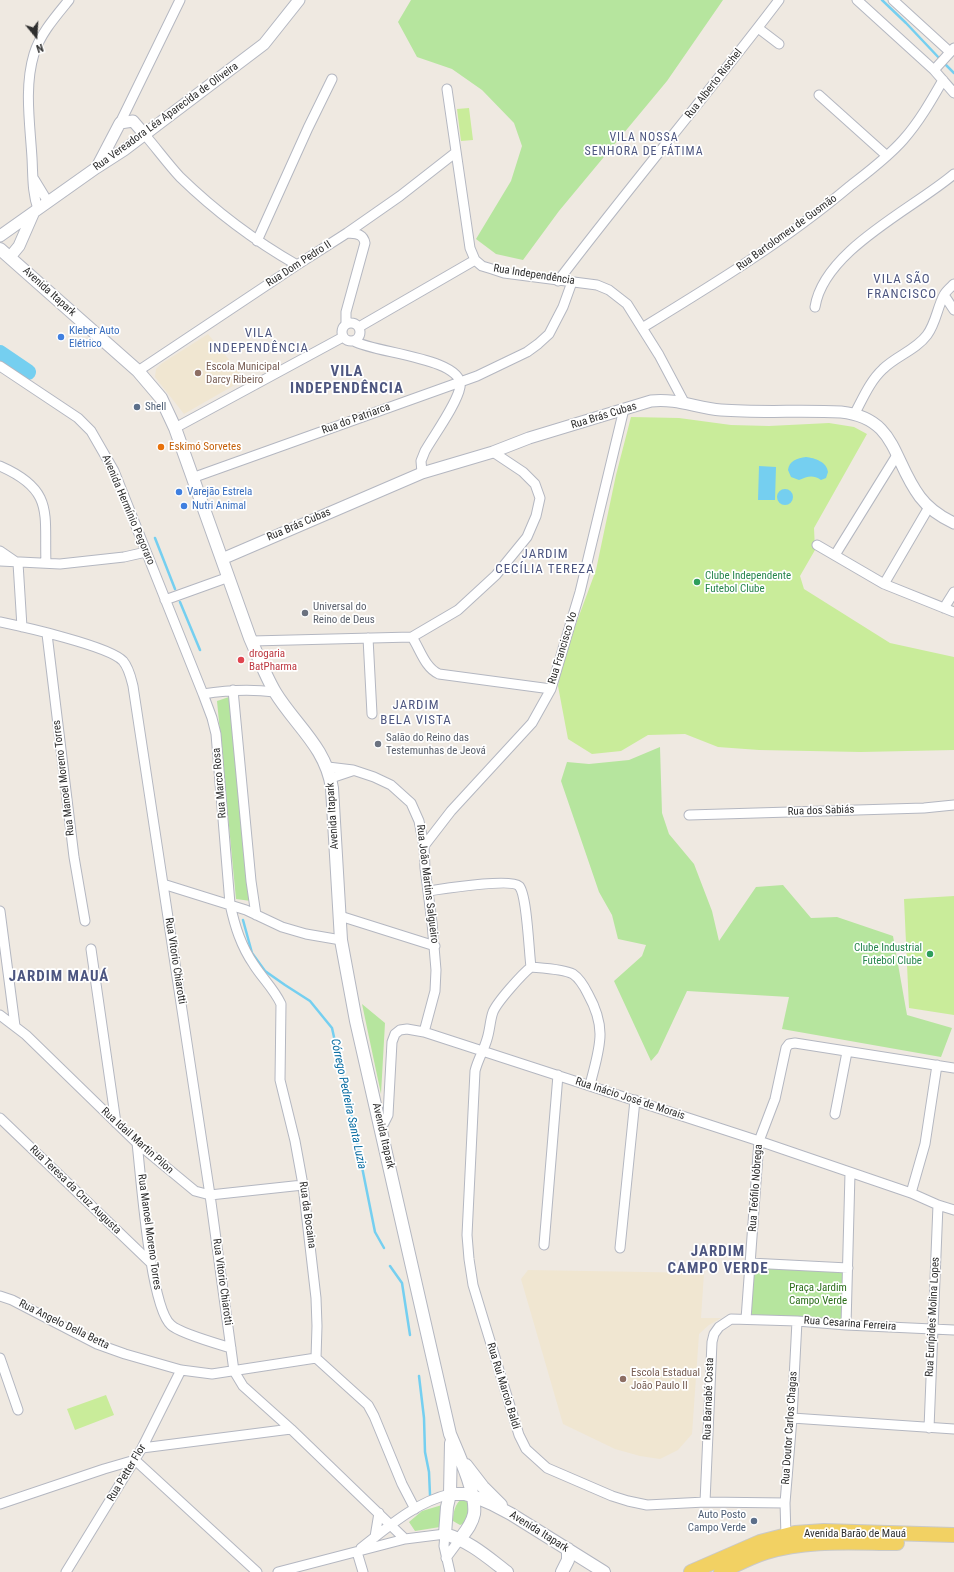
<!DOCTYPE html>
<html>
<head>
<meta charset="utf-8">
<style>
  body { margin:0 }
  #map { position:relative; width:954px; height:1572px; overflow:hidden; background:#efe9e1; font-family:"Roboto Condensed",sans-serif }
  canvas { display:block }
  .north { position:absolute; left:16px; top:16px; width:40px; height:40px; -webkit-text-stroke:3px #fff; paint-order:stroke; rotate:162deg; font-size:11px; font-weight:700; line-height:16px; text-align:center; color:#2e2e2e }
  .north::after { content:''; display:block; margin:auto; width:14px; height:18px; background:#2e2e2e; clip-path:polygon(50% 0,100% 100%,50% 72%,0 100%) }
</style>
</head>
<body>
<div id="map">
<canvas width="954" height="1572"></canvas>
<div class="north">N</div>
</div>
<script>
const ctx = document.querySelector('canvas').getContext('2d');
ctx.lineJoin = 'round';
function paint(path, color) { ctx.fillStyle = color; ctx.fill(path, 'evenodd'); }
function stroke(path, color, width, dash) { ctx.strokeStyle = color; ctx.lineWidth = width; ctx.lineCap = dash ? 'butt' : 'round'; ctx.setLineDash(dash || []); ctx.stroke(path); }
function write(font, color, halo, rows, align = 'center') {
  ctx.font = font + ' "Roboto Condensed",sans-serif'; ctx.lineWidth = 3.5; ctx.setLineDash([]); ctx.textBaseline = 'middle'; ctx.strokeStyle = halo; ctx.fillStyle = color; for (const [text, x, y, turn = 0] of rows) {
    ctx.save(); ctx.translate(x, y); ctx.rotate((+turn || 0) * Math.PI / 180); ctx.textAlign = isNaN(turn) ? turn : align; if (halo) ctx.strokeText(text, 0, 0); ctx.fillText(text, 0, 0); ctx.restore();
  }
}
paint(new Path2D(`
  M208,334L245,379L184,414L155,377L156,369L161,364Z
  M528,1270L704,1273L701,1318H721L709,1325L699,1334L692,1434L678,1450L660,1459L640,1456L615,1449L563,1424L521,1279Z`), '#f0e6d1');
paint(new Path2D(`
  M411,0H723L667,81L559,211L523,260L496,254L476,239L511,181L522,146L514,123L482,90L452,69L417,57L398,22Z
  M229,697L251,901L236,899L217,701Z
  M660,747L662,813L669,834L694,864L712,911L719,941L756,887L783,885L811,918L837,917L893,936L907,1015L952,1028L941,1057L782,1029L789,997L687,991L658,1053L651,1061L614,981L642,956L646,945L618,939L612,915L599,892L561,781L567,762L589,764L629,760Z
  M362,1004L385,1023L381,1094Z
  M752,1265L846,1270L844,1322L749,1315Z
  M462,1498L470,1502L468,1522L460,1525L453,1521C453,1513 455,1504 462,1498Z
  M442,1505L440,1527L415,1531L409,1522L422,1511Z`), '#b6e59e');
paint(new Path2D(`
  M469,108L473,140L461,141L457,109Z
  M631,417L679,418L731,425L769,426L829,423L854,427L867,434L814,528L815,550L800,576L804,589L890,643L954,657V750L861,752L759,750L718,747L685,734L648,735L621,751L592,754L568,739L558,686L563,659L596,570L616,475Z
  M954,896V1015L909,1008L904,899Z
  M106,1395L114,1415L75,1430L67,1409Z`), '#c9ec9a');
paint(new Path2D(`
  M806,457C815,458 827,462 828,472L826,478L821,480C812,474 807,477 799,480L791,477L788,470C789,461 797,458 806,457Z
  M759,466L776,467L775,500H758Z
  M777 497a8 8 0 1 1 16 0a8 8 0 1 1-16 0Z`), '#75cff0');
stroke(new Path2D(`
  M882,0L906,23L940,59
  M944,63L954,73
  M155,538L175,589
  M180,602L200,650
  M243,920L252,953L265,971L285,985L310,1001L332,1028L355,1132L375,1232L384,1248
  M390,1266L402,1283L410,1335
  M419,1376L424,1418L425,1452L429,1472L430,1495`), '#75cff0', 2.5);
stroke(new Path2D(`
  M0,353L28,372`), '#75cff0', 16);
const minor = new Path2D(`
  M857,0L934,70L954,93
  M893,0L950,52
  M758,28L779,44
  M934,70L954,48
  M447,89L470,248L475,260L482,266L492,269L504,273L597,285L609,290L627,304L659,355L684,402
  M819,95L887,156
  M120,123L180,0
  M145,135C157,149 168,164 180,177C215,211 255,241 297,265
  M34,179L48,202
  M38,209C32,192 33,175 32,158C30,124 24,87 34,54C40,34 56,16 69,0
  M257,241L308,128L332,79
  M558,281C630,186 707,95 779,0
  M944,295L954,310
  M815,307C824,250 913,209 954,174
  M342 332a9 9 0 1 1 18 0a9 9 0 1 1-18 0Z
  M346,324V312L365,243C363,233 356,234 347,233
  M359,327L475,260
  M642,328C714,284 786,240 850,186C868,172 887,158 903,140C919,122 931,101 943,80
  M354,341C373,353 465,358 460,387C457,404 434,435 425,451L421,461L422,473
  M0,366L78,418L91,431L114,471L203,694
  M138,371L297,265L347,233L400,196L455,153
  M855,413C863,398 870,381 883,369C896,356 916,350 927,335C936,323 937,308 944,295C946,291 951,287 954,284
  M175,428L343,337
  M493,452L523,472L535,484L540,498L536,516L527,537L496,575L458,610L412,637C420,649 425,668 439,674L551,689
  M0,466C55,490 44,514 46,563
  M192,478L477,376L527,352L538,344L549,334L563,307L572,282
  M817,545L884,584L954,612
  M0,551L16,562
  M835,555L897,455
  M0,561L60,564L124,557L146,552
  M18,563L22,627
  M884,584L929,507
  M165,600L229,577
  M944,608L954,592
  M0,622C24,627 109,646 123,661C129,668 131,678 133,686L210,1195L234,1371L243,1386L291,1429L405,1539
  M47,634L74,857L85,921
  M368,638L372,714
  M252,641L412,637
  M233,690L251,881L256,915
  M275,692C251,689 227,690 203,694L212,718L216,734L230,904C235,927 241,946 254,965C263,979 274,989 281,1004L280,1080L295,1141L303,1185L316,1298L317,1326L316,1358
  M328,767L353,770L374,777L391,785L411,803L419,821L424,846L425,868L432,923L436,970L435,991L424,1032
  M331,778L352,771
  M689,815L924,808L954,805
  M424,846L451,811L532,723L551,689L580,592L624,409
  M163,884L246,910L282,927L306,934L341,940
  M428,891C443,889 510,878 519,886C527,894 529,953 531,967C542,968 564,969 573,974C579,978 585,988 588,994C608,1030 599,1048 590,1085
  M0,911L15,1026
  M340,916L435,946
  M91,949L116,1123
  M531,967C522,974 497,1002 493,1012C490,1020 490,1030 487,1039C484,1050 478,1059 475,1071L467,1235L469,1259L473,1285L483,1318L519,1435L526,1449L547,1468L612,1496L628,1501L647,1505L705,1502L785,1503
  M0,1015L26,1035L137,1143L195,1191L210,1195L303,1185
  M835,1114L847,1052
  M0,1118L151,1263
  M381,1125L384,1123L388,1115L392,1042L395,1034L400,1030L407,1029L424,1032L759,1141L911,1193L938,1205L954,1210
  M137,1143C141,1176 150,1307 171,1325C179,1333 218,1344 231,1348
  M911,1193L925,1144L937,1065
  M544,1245L558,1075
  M620,1248L635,1100
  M750,1263L848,1268
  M0,1296L12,1300L97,1344L125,1354L181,1370L212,1374L316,1358
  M746,1319L759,1141L775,1099L786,1048L789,1044L795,1043L954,1068
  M846,1325L850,1173
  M0,1358L18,1410
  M316,1358L368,1405L374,1416L402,1484L415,1509
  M792,1418L954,1429
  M929,1428L938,1205
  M142,1448L291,1429
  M705,1502L712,1342L714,1334L719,1327L731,1319L797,1321L846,1325L954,1330
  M0,1504L104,1469L135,1460L257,1572
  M786,1536L785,1503L792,1418L797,1321
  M375,1537L379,1513
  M361,1548C388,1527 416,1502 450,1494
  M357,1552L363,1572
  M446,1558L460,1539
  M66,1572L142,1448L181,1370
  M278,1572L405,1539L445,1534L444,1546L450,1572`);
const tertiary = new Path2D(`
  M97,167L120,123L133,121L145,135
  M0,236L96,168L124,150L264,44L299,0
  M10,257L19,246L33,214
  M222,559L422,473L493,452L529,438L651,401C676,398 697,408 721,410C761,413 801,410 841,412C897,418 892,460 920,497C929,509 941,517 954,523`);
const secondary = new Path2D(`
  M0,249L138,371L161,398L175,428L250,638C258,656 265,675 275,692C295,725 326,747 332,788L341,940L356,1021L450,1434C458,1453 477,1494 474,1514C472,1524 466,1531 460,1539
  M451,1443L450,1494L447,1507L445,1534C471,1542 486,1556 507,1572
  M466,1465L483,1487L501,1505
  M450,1494H465L478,1498L492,1504L511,1514L604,1572
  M562,1572L568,1560V1549`);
const primary = new Path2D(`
  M691,1572L760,1542L795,1533L824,1531L954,1535
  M721,1572C735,1565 750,1557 766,1552C809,1539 853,1543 897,1543`);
stroke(minor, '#b4b7c1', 11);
stroke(tertiary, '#b4b7c1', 13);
stroke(secondary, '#b4b7c1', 14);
stroke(primary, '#c9c9c9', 16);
stroke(minor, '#fff', 9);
stroke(tertiary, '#fff', 11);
stroke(secondary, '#fff', 12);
stroke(primary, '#f2d163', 14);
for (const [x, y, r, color] of [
  [61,337,4,"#3f7fe0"],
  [198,373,4,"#8d6e63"],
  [137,407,4,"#5c6f8a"],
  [161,447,4,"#e8710a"],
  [179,492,4,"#3f7fe0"],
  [184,506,4,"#3f7fe0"],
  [697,582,4,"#2e9e5b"],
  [305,613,4,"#6b7280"],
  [241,660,4,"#e0444e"],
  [378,744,4,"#6b7280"],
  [930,954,4,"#2e9e5b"],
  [623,1379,4,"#8d6e63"],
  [754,1521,4,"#5c6f8a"]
]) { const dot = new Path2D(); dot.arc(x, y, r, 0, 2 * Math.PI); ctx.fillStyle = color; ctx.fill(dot); stroke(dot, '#fff', 1.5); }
write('11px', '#2e2e2e', '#fff', [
  ["Rua Alberto Rischel",714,84,-52],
  ["Rua Vereadora Léa Aparecida de Oliveira",166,117,-36],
  ["Rua Bartolomeu de Gusmão",787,233,-36],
  ["Rua Dom Pedro II",299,264,-33],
  ["Rua Independência",534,275,9],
  ["Avenida Itapark",49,292,42],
  ["Rua Brás Cubas",604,416,-17],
  ["Rua do Patriarca",356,419,-20],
  ["Avenida Hermínio Pegoraro",128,510,67],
  ["Rua Brás Cubas",299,525,-23],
  ["Rua Francisco Vo",563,648,-73],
  ["Rua Manoel Moreno Torres",64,778,-97],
  ["Rua Marco Rosa",220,783,-95],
  ["Rua dos Sabiás",821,811,-2],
  ["Avenida Itapark",333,816,-94],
  ["Rua João Martins Salgueiro",427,884,83],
  ["Rua Vitorio Chiarotti",175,961,81],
  ["Rua Inácio José de Morais",630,1099,18],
  ["Avenida Itapark",383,1136,77],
  ["Rua Idail Martin Pilon",137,1141,42],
  ["Rua Teófilo Nóbrega",756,1188,-86],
  ["Rua Teresa da Cruz Augusta",75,1190,44],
  ["Rua da Bocaina",307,1215,82],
  ["Rua Manoel Moreno Torres",149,1232,82],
  ["Rua Vitorio Chiarotti",222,1282,82],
  ["Rua Eurípides Molina Lopes",933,1317,-87],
  ["Rua Cesarina Ferreira",850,1324,4],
  ["Rua Angelo Della Betta",64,1325,26],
  ["Rua Rui Marcio Baldi",503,1386,73],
  ["Rua Barnabé Costa",709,1399,-88],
  ["Rua Doutor Carlos Chagas",790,1428,-86],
  ["Rua Petter Flor",127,1473,-59],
  ["Avenida Itapark",539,1532,32],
  ["Avenida Barão de Mauá",855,1534]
]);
write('11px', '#366cbe', '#fff', [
  ["Kleber Auto",69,331],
  ["Elétrico",69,344],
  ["Varejão Estrela",187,492],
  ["Nutri Animal",192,506]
], 'left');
write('11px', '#785e54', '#fff', [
  ["Escola Municipal",206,367],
  ["Darcy Ribeiro",206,380],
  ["Escola Estadual",631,1373],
  ["João Paulo II",631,1386]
], 'left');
write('11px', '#4e5e75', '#fff', [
  ["Shell",145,407],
  ["Auto Posto",746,1515,"right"],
  ["Campo Verde",746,1528,"right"]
], 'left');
write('11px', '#c56008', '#fff', [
  ["Eskimó Sorvetes",169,447]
], 'left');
write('11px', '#27864d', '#fff', [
  ["Clube Independente",705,576],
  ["Futebol Clube",705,589],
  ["Clube Industrial",922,948,"right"],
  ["Futebol Clube",922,961,"right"]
], 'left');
write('11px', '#5b616d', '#fff', [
  ["Universal do",313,607],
  ["Reino de Deus",313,620],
  ["Salão do Reino das",386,738],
  ["Testemunhas de Jeová",386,751]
], 'left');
write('11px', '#be3a42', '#fff', [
  ["drogaria",249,654],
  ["BatPharma",249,667]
], 'left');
write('11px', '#2c6e1b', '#fff', [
  ["Praça Jardim",818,1288],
  ["Campo Verde",818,1301]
]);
ctx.letterSpacing = '1px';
write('12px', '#4d5680', '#fff', [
  ["VILA NOSSA",644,138],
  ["SENHORA DE FÁTIMA",644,152]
]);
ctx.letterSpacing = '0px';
write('italic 12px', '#0d6fa3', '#fff', [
  ["Córrego Pedreira Santa Luzia",348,1104,78]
]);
ctx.letterSpacing = '1px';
write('13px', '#4d5680', '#fff', [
  ["VILA SÃO",902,280],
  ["FRANCISCO",902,295],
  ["VILA",259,334],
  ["INDEPENDÊNCIA",259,349],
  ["JARDIM",545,555],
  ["CECÍLIA TEREZA",545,570],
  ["JARDIM",416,706],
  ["BELA VISTA",416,721]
]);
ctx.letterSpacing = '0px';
ctx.letterSpacing = '1px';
write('bold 15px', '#4d5680', '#fff', [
  ["VILA",347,372],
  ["INDEPENDÊNCIA",347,389],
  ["JARDIM MAUÁ",59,977],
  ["JARDIM",718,1252],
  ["CAMPO VERDE",718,1269]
]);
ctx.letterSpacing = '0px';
</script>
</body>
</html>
